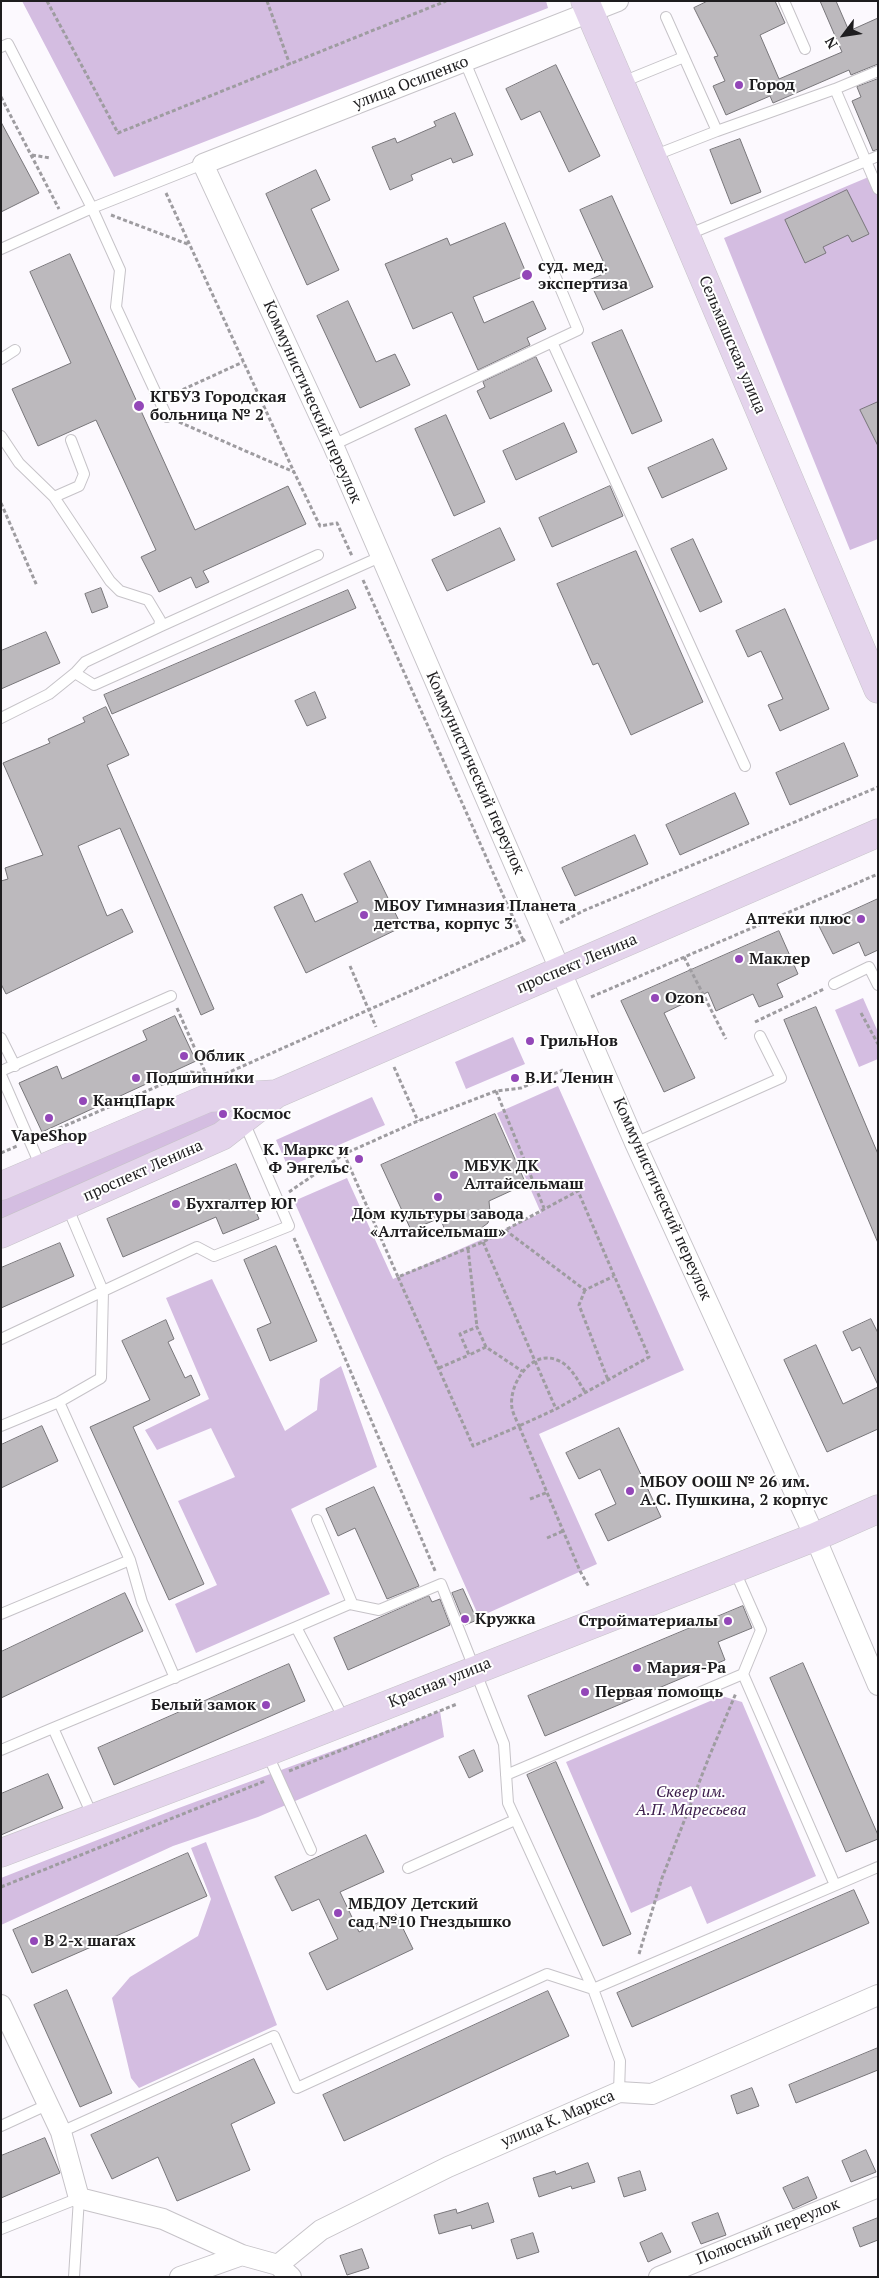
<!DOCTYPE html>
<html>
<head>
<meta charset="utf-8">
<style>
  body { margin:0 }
  #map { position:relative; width:879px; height:2278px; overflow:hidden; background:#fcf9fe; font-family:"PT Serif",serif }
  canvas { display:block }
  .frame { position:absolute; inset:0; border:2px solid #1e1d1f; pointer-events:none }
  .north { position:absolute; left:819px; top:10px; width:50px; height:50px; -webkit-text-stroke:4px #fff; paint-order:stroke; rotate:239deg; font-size:14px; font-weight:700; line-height:20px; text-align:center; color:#1e1d1f }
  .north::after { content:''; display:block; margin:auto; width:18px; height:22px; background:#1e1d1f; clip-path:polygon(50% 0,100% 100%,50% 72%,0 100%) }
</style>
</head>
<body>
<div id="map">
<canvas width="879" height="2278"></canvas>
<div class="frame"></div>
<div class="north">N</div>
</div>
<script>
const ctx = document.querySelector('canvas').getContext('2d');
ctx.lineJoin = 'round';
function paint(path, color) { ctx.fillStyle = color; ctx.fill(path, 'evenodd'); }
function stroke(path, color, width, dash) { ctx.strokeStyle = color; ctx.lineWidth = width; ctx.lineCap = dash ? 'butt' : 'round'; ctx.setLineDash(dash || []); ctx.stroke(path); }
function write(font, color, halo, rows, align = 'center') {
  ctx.font = font + ' "PT Serif",serif'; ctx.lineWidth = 4; ctx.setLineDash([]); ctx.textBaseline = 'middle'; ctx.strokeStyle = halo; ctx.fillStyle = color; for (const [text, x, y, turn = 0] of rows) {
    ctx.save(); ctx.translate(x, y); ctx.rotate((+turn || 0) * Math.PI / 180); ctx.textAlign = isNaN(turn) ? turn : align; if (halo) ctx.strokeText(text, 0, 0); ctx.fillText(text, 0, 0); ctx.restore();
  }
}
paint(new Path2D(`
  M22,1H546L548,8L114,177Z
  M878,173V539L850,550L724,238Z
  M863,998L878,1032V1059L859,1067L835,1010Z
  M513,1037L525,1064L466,1089L455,1062Z
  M558,1086L684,1370L539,1434L597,1564L479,1617L294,1201L347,1178L393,1279L541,1213L497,1113Z
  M372,1097L385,1125L288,1167L276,1140Z
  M224,1106L228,1118L1,1226V1195Z
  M212,1279L285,1431L317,1410L320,1379L341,1366L377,1467L291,1509L330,1594L196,1653L175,1604L217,1585L178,1501L235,1477L211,1428L157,1450L145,1430L209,1399L166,1298Z
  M722,1696L742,1702L816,1876L707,1924L691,1886L631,1913L566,1762Z
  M440,1711L444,1737L258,1817L173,1846L1,1925V1878L176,1809Z
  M206,1842L277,2025L139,2088L131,2078L112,1998L130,1977L198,1936L211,1899L191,1848Z`), '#d4bde1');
const building = new Path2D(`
  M708,1H775L785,23L760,35L779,79L842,52L820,1H836L849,31L878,18V64L851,75L849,70L773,103L770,96L726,115L713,86L725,81L714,57L718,56L694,8Z
  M556,65L600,156L569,172L540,111L521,120L506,89Z
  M878,79V149L873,151L852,101L861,97L857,87Z
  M455,113L473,155L453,163L451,158L411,175L413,180L390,190L372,147L395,138L397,143L436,126L434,122Z
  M1,122L39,193L1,212Z
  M740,139L761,192L731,204L710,150Z
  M316,170L330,200L311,209L339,270L307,285L266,194Z
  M847,190L869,234L852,242L848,235L823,247L826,253L805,263L785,220Z
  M612,196L653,287L603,310L589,280L608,272L580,210Z
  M505,223L527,275L473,297L484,323L533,301L546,329L527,338L530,345L478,370L452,312L413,329L385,264L447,238L450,245Z
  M70,254L195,530L288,486L306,524L203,571L209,582L196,588L191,577L159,592L141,557L156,550L96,420L38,446L12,389L71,363L30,272Z
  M348,301L376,362L395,354L410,385L360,408L317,316Z
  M622,330L662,421L632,434L592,343Z
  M536,357L552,391L490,419L477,391L485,387L483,382Z
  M878,402V446L860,410Z
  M446,415L485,502L454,516L415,429Z
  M564,423L577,452L516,480L503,451Z
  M713,439L727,469L662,498L648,468Z
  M610,486L623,516L552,547L539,518Z
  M500,528L515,560L447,591L432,560Z
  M693,539L722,602L700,612L671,549Z
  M636,551L703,702L631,735L598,663L593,665L557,584Z
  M101,588L108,607L92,613L85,594Z
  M348,590L356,608L112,714L104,695Z
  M785,609L829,709L780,731L768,705L783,699L761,651L748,657L736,631Z
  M46,632L60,663L1,689V651Z
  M315,692L326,718L307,726L295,701Z
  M106,707L129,755L107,765L214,1009L201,1015L120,828L78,846L107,916L122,909L133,932L6,994L1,984V881L8,879L5,868L43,855L3,763L50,743L48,739L85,722L83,718Z
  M844,743L858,776L790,805L776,773Z
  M735,793L749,824L680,855L666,825Z
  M635,835L648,864L575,896L562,868Z
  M370,861L402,927L306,973L274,907L302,894L315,922L358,902L344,874Z
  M878,899V950L865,956L859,942L833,954L819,926Z
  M779,931L798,974L777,984L783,997L759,1007L753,994L716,1011L708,992L664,1013L695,1078L664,1092L621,1001Z
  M816,1007L878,1154V1243L784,1020Z
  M175,1016L196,1061L42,1132L19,1083L57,1066L62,1079L147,1040L143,1031Z
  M495,1114L526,1184L489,1201L490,1212L488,1223L473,1234L455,1236L445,1230L440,1218L411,1230L381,1165Z
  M236,1164L259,1219L223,1234L216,1217L123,1257L107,1219Z
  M60,1243L74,1276L1,1308V1268Z
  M276,1246L317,1341L270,1361L257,1329L271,1323L244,1260Z
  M871,1319L878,1333V1385L860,1347L852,1351L843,1332Z
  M166,1320L174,1339L168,1342L185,1378L191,1375L200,1395L133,1427L204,1584L169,1600L90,1427L150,1400L122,1341Z
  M816,1345L843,1404L878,1387V1429L827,1452L784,1360Z
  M42,1426L58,1461L1,1488V1445Z
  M619,1428L661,1517L608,1541L595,1514L616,1504L600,1469L579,1479L566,1453Z
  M374,1487L419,1586L387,1599L355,1528L338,1536L326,1509Z
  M463,1589L477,1620L465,1625L452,1593Z
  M125,1593L143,1631L1,1698V1652Z
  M429,1596L432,1602L440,1599L450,1625L348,1670L334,1638Z
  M743,1606L752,1628L718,1642L725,1660L545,1736L528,1696Z
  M803,1663L878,1835V1839L846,1852L770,1678Z
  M289,1664L305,1701L114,1785L98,1748Z
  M474,1750L483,1771L469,1778L459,1757Z
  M556,1762L631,1934L603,1946L527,1775Z
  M48,1774L63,1808L1,1835V1794Z
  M366,1835L384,1872L340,1892L359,1932L396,1914L413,1949L327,1990L309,1953L338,1939L319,1899L292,1911L275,1877Z
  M188,1853L207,1896L32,1973L13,1930Z
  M854,1890L869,1923L632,2027L617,1993Z
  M67,1990L112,2093L80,2107L34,2005Z
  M548,1991L569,2036L344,2141L323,2095Z
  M878,2048V2070L796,2103L789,2085Z
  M254,2059L275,2103L231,2124L250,2170L177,2201L158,2157L112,2179L91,2135Z
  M752,2088L759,2106L737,2114L731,2096Z
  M45,2138L60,2173L1,2198V2156Z
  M866,2150L876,2172L851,2182L842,2161Z
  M588,2163L595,2182L572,2189L571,2186L539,2197L533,2178L555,2171L556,2174Z
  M640,2171L646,2190L624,2197L618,2178Z
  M808,2177L817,2198L793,2209L783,2188Z
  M488,2203L494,2222L472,2229L471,2225L439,2234L434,2215L456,2209L457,2213Z
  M718,2213L726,2235L701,2244L692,2223Z
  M878,2218V2240L860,2247L853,2228Z
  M533,2233L539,2252L517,2259L511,2240Z
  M662,2233L671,2252L648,2262L640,2243Z
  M362,2249L369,2268L347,2275L340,2256Z`);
paint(building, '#bcb9bd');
stroke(building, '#78767a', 1);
const lane = new Path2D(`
  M784,1L805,49
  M1,47L8,44L92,208L120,270L116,307L167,417
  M620,83L684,57
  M835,89L878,71
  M717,131L835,89L878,189
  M653,156L717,131L666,17
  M687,235L878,156
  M1,249L92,208L203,164
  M552,342L745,766
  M1,359L15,350
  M1,436L19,463L54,497L110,581L120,591L148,600L160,620L159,627L85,662L75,673
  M333,445L578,330L465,62
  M54,497L79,486L84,474L71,440
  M159,627L318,555
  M1,718L49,694L75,673L94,685L380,557
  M834,984L869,967L878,985
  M1,1038L15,1066
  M1,1071L171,996
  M1,1075L41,1167
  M635,1143L781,1078L760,1036
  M67,1206L103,1291L101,1378L59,1402L130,1560L142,1602L175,1678
  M1,1339L197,1247L214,1256L289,1226L244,1122
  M1,1426L59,1402
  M734,1569L761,1630L743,1674L835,1885
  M350,1604L379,1610L441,1584L504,1744L508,1803L593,1989L620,2061L619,2092
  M1,1614L130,1560
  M296,1627L352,1603L317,1520
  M53,1728L296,1627L345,1721
  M1,1750L53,1728L93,1817
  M267,1753L311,1850
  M506,1775L743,1674
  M408,1868L515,1820
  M1,2126L49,2104
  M61,2132L274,2036L297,2088L547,1974L593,1989L878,1867
  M1,2229L79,2198L74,2277`);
const street = new Path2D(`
  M618,1L203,164L333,445L635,1143L815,1537L878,1685
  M1,2005L61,2132L79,2198L163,2219L242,2255L278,2265L291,2277
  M278,2265L321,2230L448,2167L619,2092L652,2094L878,1995
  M180,2277L242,2255
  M659,2277L878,2187`);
const secondary = new Path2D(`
  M585,1L686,236L878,689
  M1,1186L208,1098L276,1094
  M1,1234L222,1136L276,1094L878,833
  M1,1853L267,1752L815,1537L878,1509`);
stroke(lane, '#c6c3c8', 12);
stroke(street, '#c6c3c8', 22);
stroke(secondary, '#c6c3c8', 29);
stroke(new Path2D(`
  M47,1L118,133L446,1
  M267,1L290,65
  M1,97L59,209
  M32,155L50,158
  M166,193L294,472
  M111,215L190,245
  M171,395L243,362
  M179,422L294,472L320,526L337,523L352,556
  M1,503L37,586
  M363,580L523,940
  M560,923L583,911L878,787
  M684,957L726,1039
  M350,966L376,1027
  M591,997L878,874
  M177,1008L206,1074
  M861,1013L878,1044
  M755,1022L824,989
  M394,1067L418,1121
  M225,1074L527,939
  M496,1091L544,1208
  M41,1136L191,1072L207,1074
  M1,1153L17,1146
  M344,1154L398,1277L483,1242L578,1191L649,1357L556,1409L519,1426L580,1571L589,1587
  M289,1192L344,1154L418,1121L496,1091L521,1088L563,1070
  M505,1230L585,1290L614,1276
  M294,1238L436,1573
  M483,1242L556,1409
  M468,1249L477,1327
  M398,1277L473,1446L519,1426C517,1421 513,1414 512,1408C508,1385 531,1349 557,1360C571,1365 578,1381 585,1392
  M585,1290L579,1305L608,1380
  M486,1347L469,1355L460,1334L477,1327L486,1347L522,1371
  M439,1368L469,1355
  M530,1499L548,1492
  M547,1538L563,1531
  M289,1771L457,1704
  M1,1887L265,1781
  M639,1954L662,1878L709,1757L736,1693`), '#9e9ca0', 3, [4, 2.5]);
stroke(lane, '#fff', 10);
stroke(street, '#fff', 20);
stroke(secondary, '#e4d4ec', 28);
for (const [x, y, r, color] of [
  [739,85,5,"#9347b8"],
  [527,275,6,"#9347b8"],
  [139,406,6,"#9347b8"],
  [364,915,5,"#9347b8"],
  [861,919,5,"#9347b8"],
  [739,959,5,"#9347b8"],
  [655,998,5,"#9347b8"],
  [530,1041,5,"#9347b8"],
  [184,1056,5,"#9347b8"],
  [136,1078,5,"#9347b8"],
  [515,1078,5,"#9347b8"],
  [83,1101,5,"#9347b8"],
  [223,1114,5,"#9347b8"],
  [49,1118,5,"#9347b8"],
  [359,1159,5,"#9347b8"],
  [454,1175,5,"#9347b8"],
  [438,1197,5,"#9347b8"],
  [176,1204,5,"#9347b8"],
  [630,1491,5,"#9347b8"],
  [465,1619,5,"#9347b8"],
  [728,1621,5,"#9347b8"],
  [637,1668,5,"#9347b8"],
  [585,1692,5,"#9347b8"],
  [266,1705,5,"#9347b8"],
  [338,1913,5,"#9347b8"],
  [34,1941,5,"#9347b8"]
]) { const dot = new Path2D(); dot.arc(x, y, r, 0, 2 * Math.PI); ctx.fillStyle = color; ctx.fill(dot); stroke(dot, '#fff', 2); }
write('16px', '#1e1d1f', '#fff', [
  ["улица Осипенко",411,83,-21],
  ["Сельмашская улица",732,345,67],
  ["Коммунистический переулок",312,402,66],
  ["Коммунистический переулок",475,773,66],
  ["проспект Ленина",577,964,-23],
  ["проспект Ленина",143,1171,-24],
  ["Коммунистический переулок",662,1199,66],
  ["Красная улица",440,1683,-22],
  ["улица К. Маркса",558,2119,-23],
  ["Полюсный переулок",768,2232,-22]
]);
write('bold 16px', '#1e1d1f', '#fff', [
  ["Город",749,85],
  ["суд. мед.",538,266],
  ["экспертиза",538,284],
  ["КГБУЗ Городская",150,397],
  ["больница № 2",150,415],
  ["МБОУ Гимназия Планета",374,906],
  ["детства, корпус 3",374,924],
  ["Аптеки плюс",851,919,"right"],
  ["Маклер",749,959],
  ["Ozon",665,998],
  ["ГрильНов",540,1041],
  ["Облик",194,1056],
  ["Подшипники",146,1078],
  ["В.И. Ленин",525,1078],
  ["КанцПарк",93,1101],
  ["Космос",233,1114],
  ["VapeShop",49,1136,"center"],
  ["К. Маркс и",349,1150,"right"],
  ["Ф Энгельс",349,1168,"right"],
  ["МБУК ДК",464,1166],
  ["Алтайсельмаш",464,1184],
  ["Бухгалтер ЮГ",186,1204],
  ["Дом культуры завода",438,1214,"center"],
  ["«Алтайсельмаш»",438,1232,"center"],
  ["МБОУ ООШ № 26 им.",640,1482],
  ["А.С. Пушкина, 2 корпус",640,1500],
  ["Кружка",475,1619],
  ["Стройматериалы",718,1621,"right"],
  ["Мария-Ра",647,1668],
  ["Первая помощь",595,1692],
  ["Белый замок",256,1705,"right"],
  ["МБДОУ Детский",348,1904],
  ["сад №10 Гнездышко",348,1922],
  ["В 2-х шагах",44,1941]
], 'left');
write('italic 16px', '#3b1c4b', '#fff', [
  ["Сквер им.",691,1792],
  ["А.П. Маресьева",691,1810]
]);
</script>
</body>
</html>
